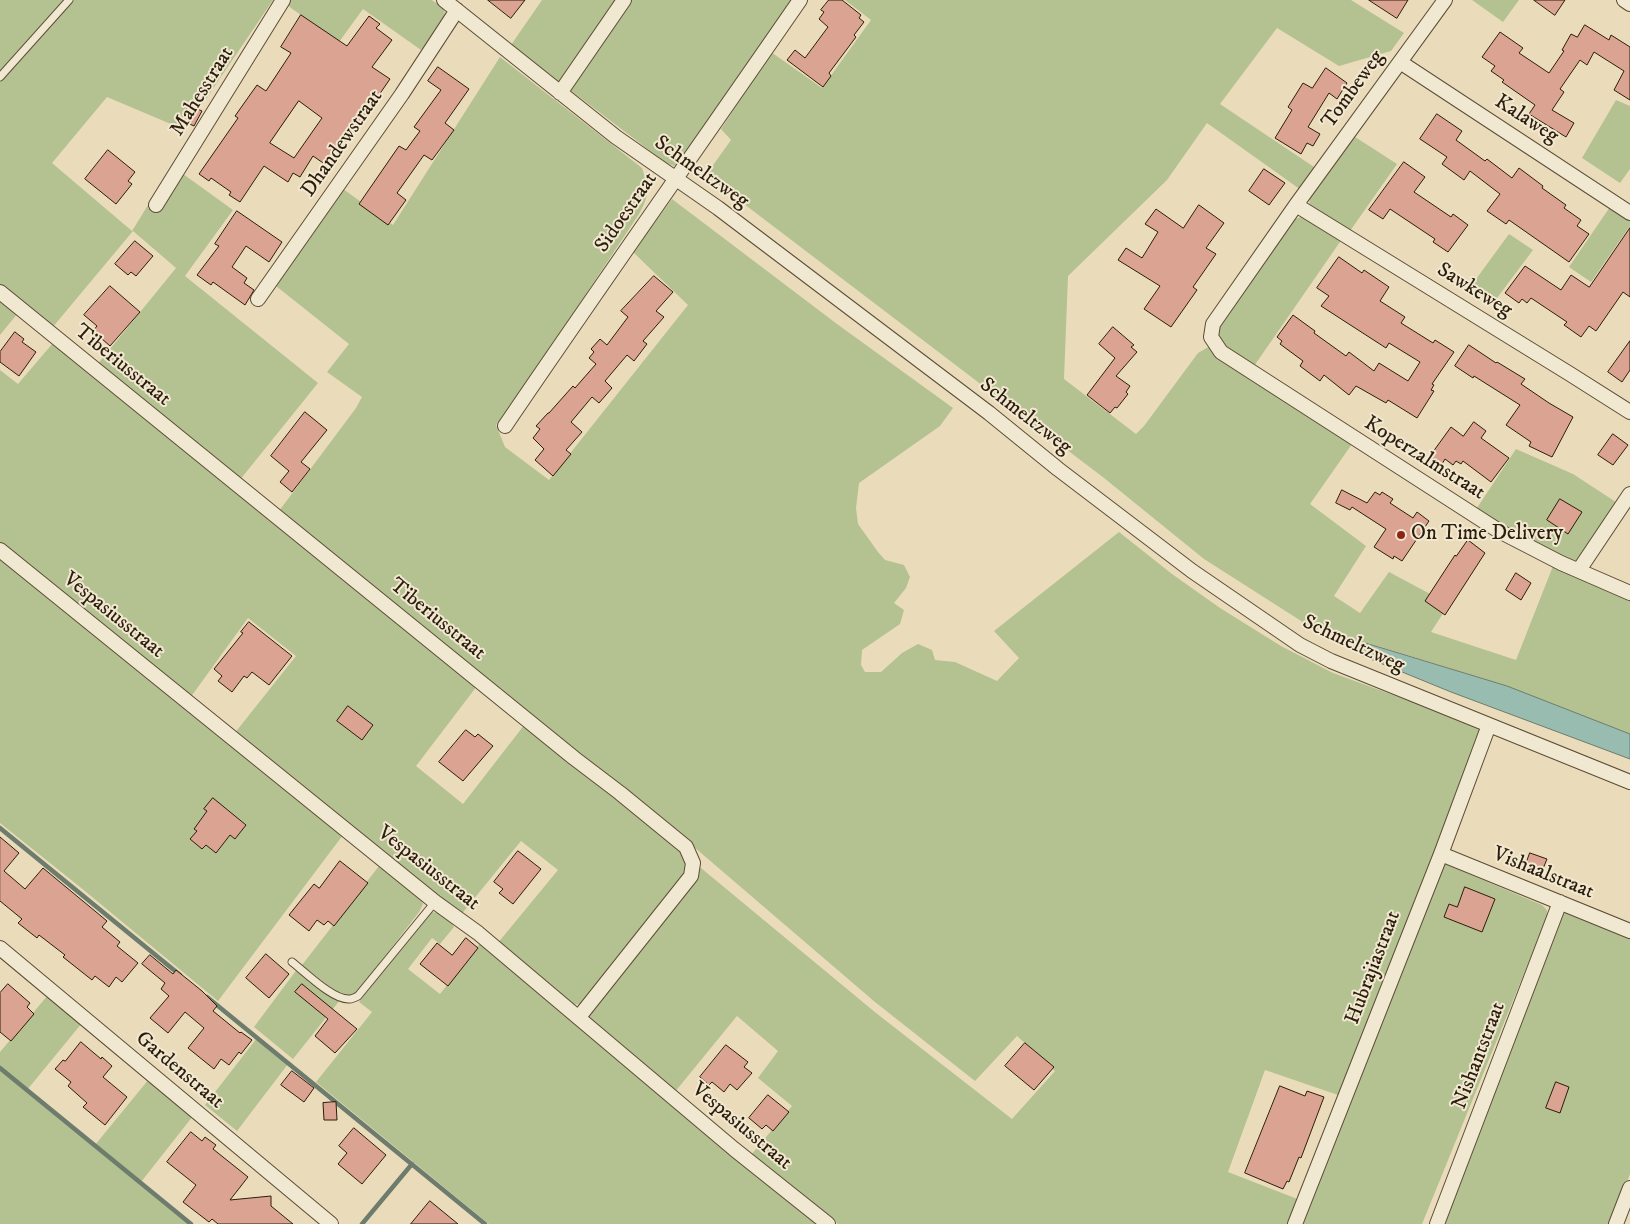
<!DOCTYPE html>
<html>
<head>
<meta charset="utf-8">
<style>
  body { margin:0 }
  canvas { display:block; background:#eadcba }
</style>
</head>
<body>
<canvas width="1630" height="1224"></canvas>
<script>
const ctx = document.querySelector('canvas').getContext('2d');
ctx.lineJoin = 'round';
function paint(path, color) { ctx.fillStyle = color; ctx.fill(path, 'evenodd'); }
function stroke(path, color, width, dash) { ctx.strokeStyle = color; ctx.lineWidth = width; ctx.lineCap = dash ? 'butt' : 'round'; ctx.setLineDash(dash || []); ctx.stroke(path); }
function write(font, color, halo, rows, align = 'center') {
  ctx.font = font + ' "IM FELL DW Pica",serif'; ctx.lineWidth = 4; ctx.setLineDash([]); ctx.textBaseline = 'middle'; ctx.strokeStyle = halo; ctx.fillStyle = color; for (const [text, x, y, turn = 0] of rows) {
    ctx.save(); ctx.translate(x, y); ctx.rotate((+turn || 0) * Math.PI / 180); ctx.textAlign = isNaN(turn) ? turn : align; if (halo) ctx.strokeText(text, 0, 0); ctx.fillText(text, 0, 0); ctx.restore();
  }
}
paint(new Path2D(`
  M0,0H273L185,130L107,97L52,163L132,231L172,166L233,210L185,276L318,383L239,481L97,365L176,268L133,231L52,328L0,286Z
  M286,0H432C436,3 442,6 444,10C449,21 427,42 421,50L363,9L339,42L284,3Z
  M542,0H793L680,162L674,166L666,163L511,45Z
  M845,0H1351L1404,33L1391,51L1339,66L1277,28L1220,104L1317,169L1301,190L1207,123L1167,180L1068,276L1064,379L1136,434L1144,426L1198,353L1210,346L1352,444L1310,504L1366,546L1334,596L1360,613L1389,572L1449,604L1431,632L1516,660L1553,566L1630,598V734L1507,686L1368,643L1359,641L1353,642L1309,626L1204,559L1104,478L706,175L731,140L721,129L771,52L822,88L871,20Z
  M1472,0H1519L1503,22Z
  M500,57L642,168C649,189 650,194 639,214L515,401L496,425L505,447L549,480L688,305L633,252L672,199L837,324L953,408L940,426L859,483L856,508L858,524L878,552L885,560L904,565L910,577L906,588L894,603L904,610L900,624L862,650L861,665L865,672H881L902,653L918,644L932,650L935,660L955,662L997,681L1019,658L994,631L1119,532L1172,574L1220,608L1281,646L1333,673L1478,726L1482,730L1341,1096L1265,1070L1228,1172L1300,1200L1291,1224H838L751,1155L792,1106L758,1078L778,1051L737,1016L674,1093L587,1017L695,868H701L876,1013L1012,1119L1055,1071L1017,1036L975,1081L875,1002L673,829L279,511L356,408L362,397L327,372L349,344L276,286L339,186L393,225Z
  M1616,100L1630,106V169L1620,183L1582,158Z
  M1352,135L1397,164L1350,231L1309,205L1311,193Z
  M1610,207L1630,220V226L1591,282L1569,267Z
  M1301,217L1312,221L1342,239L1252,369L1220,345L1218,334L1219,321L1292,220Z
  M1509,234L1533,250L1494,302L1471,286Z
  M0,298L18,313L0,335Z
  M53,343L477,686L416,766L463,804L525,724L680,848L687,858L685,876L587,999L580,1004L571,1005L497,944L558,870L521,841L460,916L234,734L296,656L248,618L190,698L0,544V370L18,384Z
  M1516,449L1573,474L1619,504L1583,558L1577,561L1567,560L1475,511Z
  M0,558L343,835L218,1001L80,887L0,823Z
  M1445,864L1542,905L1547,910V917L1422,1224H1299L1441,866Z
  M379,866L420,898L423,904L419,912L356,994L347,996L339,994L302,965Z
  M431,912C441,913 450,918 454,927L440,944L432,938L408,969L440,994L480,943L621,1063L822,1224H489L316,1082L372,1012L359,1002L425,916Z
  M1569,912L1630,938V1174L1610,1224H1437L1562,914Z
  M298,968L340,1000L293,1059L254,1027Z
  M48,995L82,1023L27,1090L95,1145L149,1079L193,1116L141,1182L191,1224H0V1052Z
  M257,1038L288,1064L237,1131L205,1105Z`), '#b4c191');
const water = new Path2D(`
  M1359,641L1507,686L1630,734V759L1451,692L1363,656L1352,649L1353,642Z`);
paint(water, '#98bcaf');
stroke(water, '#6d7c6d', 1);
stroke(new Path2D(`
  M0,828L180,975
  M207,997L485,1224
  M0,1068L191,1224
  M362,1224L412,1164`), '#6d7c6d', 4.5);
const building = new Path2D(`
  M488,0H525L511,18Z
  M829,0H842L861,15L859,18L864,22L854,35L856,37L829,73L831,76L823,87L787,60L795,50L805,58L828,27L819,19L824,12L821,10Z
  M1369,0H1408L1397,18Z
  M1534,0H1565L1555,15Z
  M301,15L347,46L369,16L380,24L376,28L392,40L372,67L390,79L329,167L313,156L300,177L293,173L288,182L264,166L240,202L229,195L231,192L211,178L209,181L199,174L238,118L235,116L257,85L266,91L291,53L281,47ZM299,101L322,118L294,158L270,143Z
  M1585,25L1609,40L1611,35L1630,47V100L1614,90L1624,71L1594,52L1587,65L1580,60L1560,89L1564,92L1552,110L1574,123L1566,137L1529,114L1535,105L1502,82L1504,80L1491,71L1495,66L1482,57L1500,32L1523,48L1519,53L1549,73L1564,51L1562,50L1571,34L1577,37Z
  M438,67L469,89L445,123L454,130L432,160L424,155L397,193L406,200L388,225L359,204L399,146L406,150L420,131L414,127L441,90L428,81Z
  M1326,68L1347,83L1337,99L1329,93L1308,127L1320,134L1313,146L1307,143L1301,154L1275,138L1292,110L1288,107L1303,83L1312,88Z
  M189,105L202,111L194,126L181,120Z
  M1437,114L1462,131L1456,140L1485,161L1487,159L1512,178L1519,168L1543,186L1542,188L1566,205L1564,208L1581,220L1577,226L1589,234L1569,262L1509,220L1506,224L1487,211L1500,194L1470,171L1464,180L1442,164L1447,157L1420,139Z
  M108,150L135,172L128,181L132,184L116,204L85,179Z
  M1404,162L1425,177L1414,192L1451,217L1453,214L1468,225L1448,252L1433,242L1435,239L1390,209L1383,219L1369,210Z
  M1264,169L1285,183L1269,205L1249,191Z
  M1199,205L1224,223L1206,248L1216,254L1193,287L1197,290L1171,327L1144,309L1160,286L1118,260L1126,248L1142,258L1158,232L1145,224L1156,209L1183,228Z
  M237,211L282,242L269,262L246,246L232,267L247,278L244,283L254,290L245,305L213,282L211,285L197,275L219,246L215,244Z
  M1630,228V297L1623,292L1596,331L1589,326L1581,337L1564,325L1567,322L1531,298L1527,303L1522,299L1519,303L1505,293L1525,266L1561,290L1571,275L1589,287Z
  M135,241L153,256L136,276L131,272L128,275L115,264Z
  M1339,257L1362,273L1364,270L1389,287L1380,301L1405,317L1401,323L1433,343L1435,340L1454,352L1432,384L1434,385L1431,390L1434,391L1417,418L1388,400L1386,403L1356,386L1349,395L1324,375L1320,381L1300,366L1303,361L1280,344L1282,341L1277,337L1293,315L1315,331L1314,333L1346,356L1349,352L1374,371L1379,363L1408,381L1420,362L1389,343L1386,348L1321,306L1329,296L1317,288Z
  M654,276L673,292L656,311L664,317L643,341L647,344L634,361L627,355L605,381L612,388L599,403L592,397L571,422L582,432L566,450L571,454L553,476L535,460L544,449L533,438L540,429L536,426L548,413H549L573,386L575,388L596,364L589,358L594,352L591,349L600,339L607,345L628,317L621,311Z
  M110,286L140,312L110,346L93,331L97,326L84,315Z
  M1113,327L1134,345L1131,347L1137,352L1116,376L1130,386L1126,392L1128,394L1117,408L1115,407L1110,413L1087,395L1115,358L1099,344Z
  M15,332L24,339L22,342L36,352L19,376L0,362V352Z
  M1630,341V370L1622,382L1608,372Z
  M1469,345L1496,363L1497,362L1525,379L1521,384L1549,403L1573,417L1552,457L1529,446L1531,442L1506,425L1520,405L1474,376L1473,378L1455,366Z
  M305,412L327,430L301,462L310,469L292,492L280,482L289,471L271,456Z
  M1474,422L1486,431L1481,438L1509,458L1491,482L1463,461L1461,464L1456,461L1453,465L1445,459L1442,464L1430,456L1451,427L1463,436Z
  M1613,434L1628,445L1613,465L1598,455Z
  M1342,490L1367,503L1375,492L1380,495L1382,492L1393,499L1390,503L1413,518L1417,512L1429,521L1402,561L1394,556L1393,559L1374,547L1386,529L1352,507L1350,510L1336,503Z
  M1560,499L1582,512L1568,534L1547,520Z
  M1468,540L1485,553L1445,615L1425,601L1455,555L1456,556Z
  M1516,573L1531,583L1521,600L1506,590Z
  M249,622L292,656L269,685L252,672L247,678L244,676L232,692L218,681L222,676L214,669L243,633L241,632Z
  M348,706L373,725L362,740L337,721Z
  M466,730L475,737L478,734L493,746L463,781L439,762Z
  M213,798L246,825L235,839L230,835L216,853L206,845L202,849L190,839L197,831L194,829L207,811L204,809Z
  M0,837L19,853L4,871L25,889L43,868L107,921L102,927L120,942L117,946L138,963L122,982L116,977L109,987L95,976L92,980L63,957L65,955L39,935L37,938L18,923L22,919L0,901Z
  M518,851L541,869L513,904L499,893L503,889L494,882Z
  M1530,853L1547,859L1540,876L1524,870Z
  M340,861L368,883L334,926L328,921L324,925L317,920L309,931L289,915L314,884L319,888Z
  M1465,887L1495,899L1482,932L1444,917L1449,904L1457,907Z
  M466,938L478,948L448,986L420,964L437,943L452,955Z
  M266,954L289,974L269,998L246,978Z
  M150,955L173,974L176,970L202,991L217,1006L213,1011L240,1033L241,1032L252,1040L241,1054L239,1052L229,1065L221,1059L214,1069L188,1048L204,1028L185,1012L168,1033L150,1018L169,996L161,989L165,983L142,964Z
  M8,984L30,1003L27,1007L34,1014L11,1041L0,1032V993Z
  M302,984L357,1029L335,1053L315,1036L328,1019L295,992Z
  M81,1042L101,1059L102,1057L112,1066L103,1077L127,1097L105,1125L83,1107L87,1103L68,1086L71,1082L55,1069L63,1060L65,1061Z
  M1025,1043L1054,1067L1034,1090L1005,1066Z
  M726,1045L748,1062L744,1067L752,1073L737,1090L730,1084L724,1092L712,1082L709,1085L700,1077Z
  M292,1071L314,1088L304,1102L281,1085Z
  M1556,1082L1569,1087L1560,1113L1546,1108Z
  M1280,1086L1305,1096L1307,1091L1324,1097L1301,1158L1299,1157L1289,1182L1287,1181L1283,1189L1245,1173Z
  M768,1095L789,1112L773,1131L766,1125L762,1129L749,1118Z
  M336,1102L337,1120H324L323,1103Z
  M354,1128L386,1155L362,1184L338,1164L347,1153L339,1146Z
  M191,1132L202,1141L205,1137L216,1145L213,1149L248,1177L230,1200L271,1196V1206L293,1224H218L212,1219L209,1222L183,1202L196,1185L167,1162Z
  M430,1201L458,1224H411Z`);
paint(building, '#dba391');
stroke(building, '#2d1d0b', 1);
const lane = new Path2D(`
  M0,77L69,0
  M292,962C305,972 334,1001 350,999C352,999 356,997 358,996L435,902`);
const street = new Path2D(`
  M444,0L616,137L718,208L825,289L989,413L1058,469L1192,571L1300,645L1331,661L1630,782
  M1445,0L1296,205L1213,324L1211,337L1221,352L1499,531L1561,563L1630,593
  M1624,0L1630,4
  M1400,62L1630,213
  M560,93L624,0
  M156,205L283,0
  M1296,205L1570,374L1630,412
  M0,292L574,758L620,793L686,847L693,863L691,876L579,1017
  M258,299L402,94L457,10
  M505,426C602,283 702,142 800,0
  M0,550L435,902L478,933L734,1149L828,1224
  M1579,570L1630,494
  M1441,854L1630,931
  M0,948L331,1224
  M1295,1224L1441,854L1489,725
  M1437,1224L1560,902
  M1616,1224L1630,1188`);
stroke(lane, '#5c4d37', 9);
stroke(street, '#5c4d37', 16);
stroke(lane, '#f1e8d2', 7);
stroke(street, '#f1e8d2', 14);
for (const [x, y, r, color] of [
  [1401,535,5,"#8f2418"]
]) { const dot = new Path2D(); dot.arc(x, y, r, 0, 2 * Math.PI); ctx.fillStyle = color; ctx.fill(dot); stroke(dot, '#f1e8d2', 2); }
write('21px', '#2d1d0b', '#f1e8d2', [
  ["Tombeweg",1354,90,-54],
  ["Mahesstraat",203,92,-58],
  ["Kalaweg",1526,120,33],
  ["Dhandewstraat",343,144,-55],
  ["Schmeltzweg",701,173,35],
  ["Sidoestraat",627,213,-55],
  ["Sawkeweg",1474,291,32],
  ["Tiberiusstraat",122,366,39],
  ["Schmeltzweg",1025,417,38],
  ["Koperzalmstraat",1424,459,32],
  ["Vespasiusstraat",113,616,39],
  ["Tiberiusstraat",437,620,39],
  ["Schmeltzweg",1353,645,25],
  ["Vespasiusstraat",428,869,38],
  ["Vishaalstraat",1543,874,22],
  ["Hubrajiastraat",1374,968,-69],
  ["Nishantstraat",1480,1056,-69],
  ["Gardenstraat",179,1071,40],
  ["Vespasiusstraat",741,1127,40]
]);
write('21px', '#2d1d0b', '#f1e8d2', [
  ["On Time Delivery",1411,535]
], 'left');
</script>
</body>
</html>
